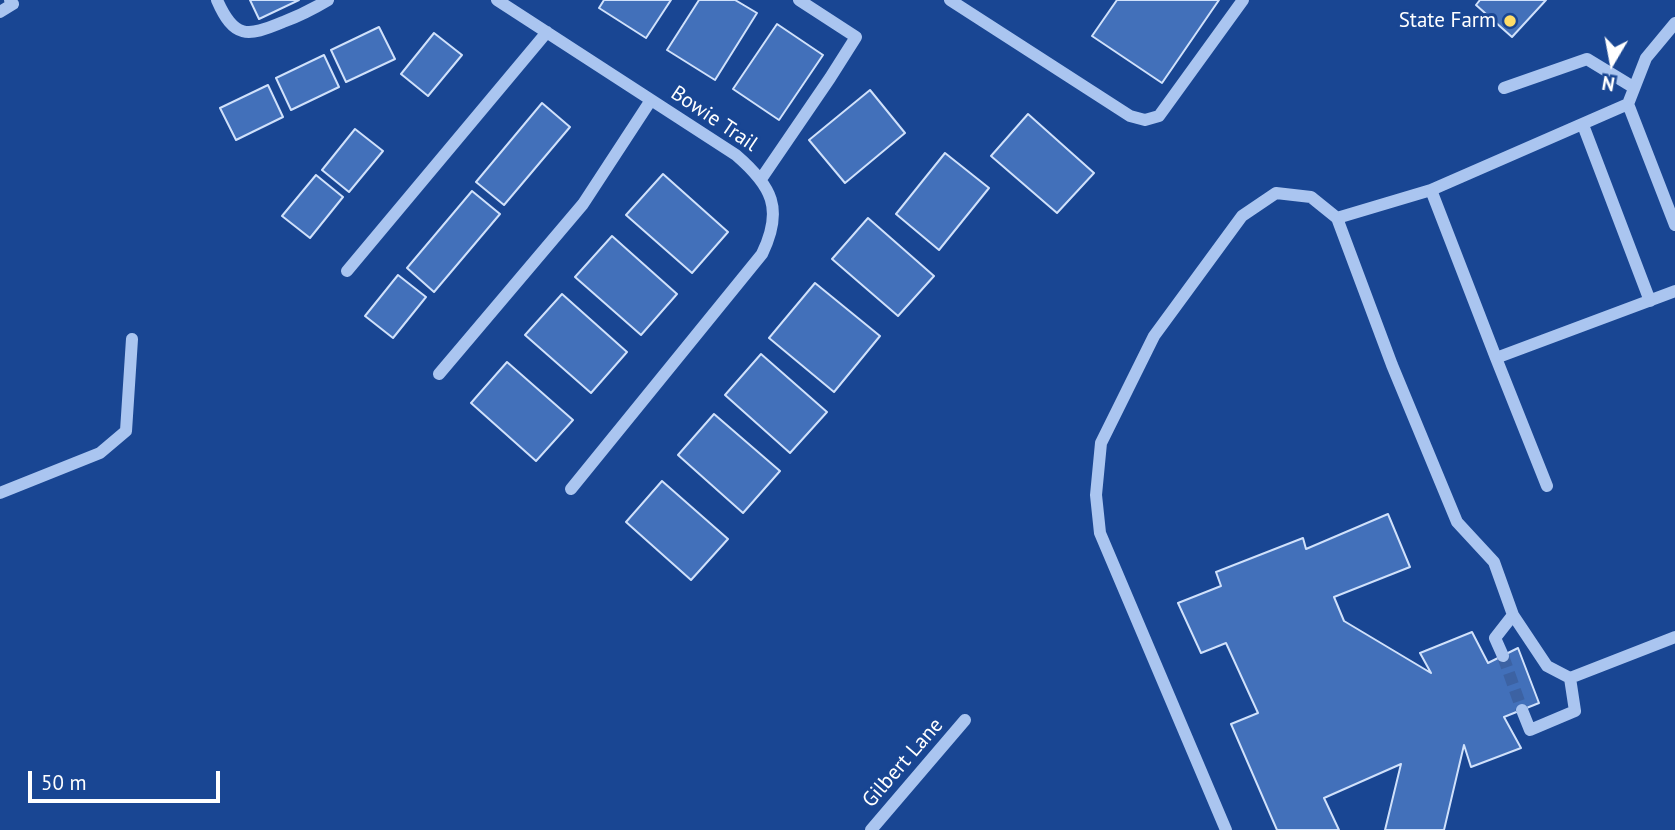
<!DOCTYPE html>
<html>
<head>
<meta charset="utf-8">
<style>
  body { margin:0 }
  #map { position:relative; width:1675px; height:830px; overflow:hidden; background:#194693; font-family:"PT Sans",sans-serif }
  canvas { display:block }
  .north { position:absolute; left:1577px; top:28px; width:70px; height:70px; -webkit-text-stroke:5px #194693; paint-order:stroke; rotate:190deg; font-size:19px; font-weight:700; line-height:28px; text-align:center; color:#fff }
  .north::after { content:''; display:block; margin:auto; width:24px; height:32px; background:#fff; clip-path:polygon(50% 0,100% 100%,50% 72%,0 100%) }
  .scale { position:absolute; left:28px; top:771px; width:192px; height:32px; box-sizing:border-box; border:4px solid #fff; border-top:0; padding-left:9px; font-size:21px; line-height:24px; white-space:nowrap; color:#fff; -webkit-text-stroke:5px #194693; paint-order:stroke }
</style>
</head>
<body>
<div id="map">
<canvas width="1675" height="830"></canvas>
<div class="north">N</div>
<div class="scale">50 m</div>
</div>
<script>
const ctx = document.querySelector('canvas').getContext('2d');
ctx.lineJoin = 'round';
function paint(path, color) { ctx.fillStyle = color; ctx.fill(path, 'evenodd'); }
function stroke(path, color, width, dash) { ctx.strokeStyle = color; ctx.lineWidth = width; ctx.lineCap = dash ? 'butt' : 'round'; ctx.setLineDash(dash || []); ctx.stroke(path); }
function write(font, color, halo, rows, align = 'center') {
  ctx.font = font + ' "PT Sans",sans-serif'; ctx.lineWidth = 6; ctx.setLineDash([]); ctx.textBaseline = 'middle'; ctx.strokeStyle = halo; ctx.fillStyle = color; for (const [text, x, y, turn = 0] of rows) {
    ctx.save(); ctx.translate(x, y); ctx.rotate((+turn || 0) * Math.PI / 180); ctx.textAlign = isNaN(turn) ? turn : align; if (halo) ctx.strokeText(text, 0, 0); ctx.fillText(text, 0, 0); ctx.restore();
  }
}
const building = new Path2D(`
  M250,0H299L259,19Z
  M604,0H671L646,38L599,8Z
  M699,0H735L757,13L715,80L667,50Z
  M1117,0H1219L1162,83L1092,36Z
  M1480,0H1546L1512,37L1476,5Z
  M777,24L823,55L779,120L733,89Z
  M379,27L395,59L346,82L331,50Z
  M434,33L462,55L428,96L401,74Z
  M324,55L339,87L291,110L276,78Z
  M268,85L283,117L236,140L220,108Z
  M870,90L905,133L845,183L809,140Z
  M542,103L570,127L504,205L476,182Z
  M1028,114L1094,173L1057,213L991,156Z
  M355,129L383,151L349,192L322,170Z
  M945,153L989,188L939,250L896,214Z
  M663,174L728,232L692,273L626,215Z
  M316,175L343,197L310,238L282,216Z
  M472,191L500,214L434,292L407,268Z
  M868,218L934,276L898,316L832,259Z
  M612,236L677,294L641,335L575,277Z
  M398,275L426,297L393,338L365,316Z
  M815,283L880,336L834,392L769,338Z
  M562,294L627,352L591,393L525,335Z
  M761,354L827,412L790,453L725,395Z
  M507,362L573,420L536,461L471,403Z
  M714,414L780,471L743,513L678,455Z
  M662,481L728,539L691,580L626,522Z
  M1388,514L1410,567L1334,597L1344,621L1431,673L1420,653L1472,632L1488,663L1518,648L1539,703L1504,717L1521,748L1471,767L1464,745L1444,830H1385L1401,764L1324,798L1339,830H1277L1231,724L1258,713L1226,643L1201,653L1178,603L1221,586L1216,572L1303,538L1306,549Z`);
paint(building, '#4270ba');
stroke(building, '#d0e1fb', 2);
stroke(new Path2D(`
  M1503,656L1522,710`), '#3c62a3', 12, [12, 6]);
stroke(new Path2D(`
  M217,0C234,39 247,37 283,22C299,16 313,9 328,0
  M497,0L736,155C772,186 784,209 762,254L571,489
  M950,0L1130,116L1145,120L1159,116L1243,0
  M0,12L13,4L10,0
  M1675,23L1646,58L1628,104L1675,225
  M1504,88L1587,59L1633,87
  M1628,104L1431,190L1496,358L1675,291
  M1583,125L1650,301
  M761,179L830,78L856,37L799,0
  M1337,218L1392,365L1457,522L1494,562L1513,615L1547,666L1570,678L1675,637
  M347,271L547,32
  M1496,358L1547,486
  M439,374L583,204L651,100
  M0,493L100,453L126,431L132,339
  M1503,656L1495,638L1513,615
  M1522,710L1530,730L1575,711L1570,678
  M871,830L965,720
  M1226,830L1100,533L1096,495L1101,443L1154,336L1242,216L1276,193L1311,197L1337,218L1431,190`), '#aac5f0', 12);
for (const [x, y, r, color] of [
  [1510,21,7,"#ffdd68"]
]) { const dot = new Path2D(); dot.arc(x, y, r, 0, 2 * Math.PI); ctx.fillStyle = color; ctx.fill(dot); stroke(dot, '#194693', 2.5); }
write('21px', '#fff', '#194693', [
  ["State Farm",1496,21]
], 'right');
write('21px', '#fff', '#194693', [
  ["Bowie Trail",714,119,34],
  ["Gilbert Lane",903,763,-49]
]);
</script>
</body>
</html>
